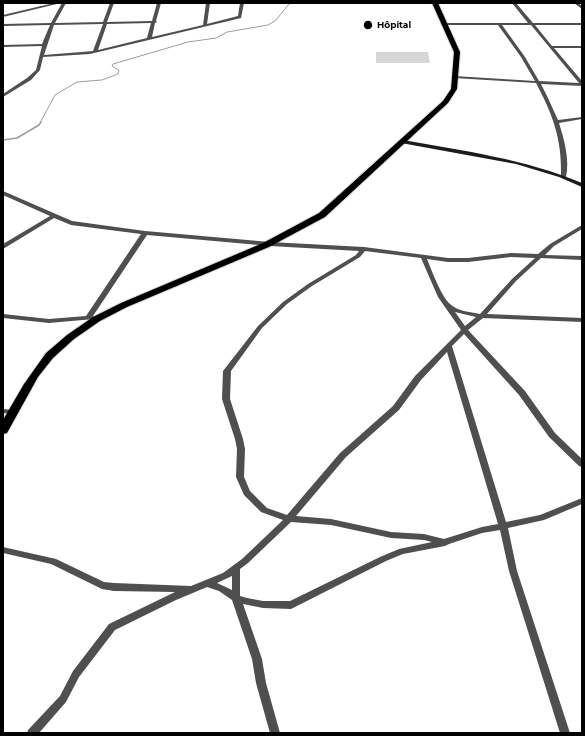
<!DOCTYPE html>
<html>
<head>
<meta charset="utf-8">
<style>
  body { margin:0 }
  #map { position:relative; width:585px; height:736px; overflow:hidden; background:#fff; font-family:Montserrat,sans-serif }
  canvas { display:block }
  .frame { position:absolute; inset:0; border:4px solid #000; pointer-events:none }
</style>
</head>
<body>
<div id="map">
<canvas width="585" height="736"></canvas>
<div class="frame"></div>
</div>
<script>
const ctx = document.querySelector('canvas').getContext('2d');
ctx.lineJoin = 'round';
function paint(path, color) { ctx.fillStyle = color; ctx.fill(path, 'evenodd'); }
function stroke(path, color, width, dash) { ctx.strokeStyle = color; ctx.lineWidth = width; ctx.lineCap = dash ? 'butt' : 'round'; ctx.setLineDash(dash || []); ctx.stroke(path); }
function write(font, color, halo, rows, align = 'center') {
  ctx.font = font + ' Montserrat,sans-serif'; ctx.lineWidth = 3; ctx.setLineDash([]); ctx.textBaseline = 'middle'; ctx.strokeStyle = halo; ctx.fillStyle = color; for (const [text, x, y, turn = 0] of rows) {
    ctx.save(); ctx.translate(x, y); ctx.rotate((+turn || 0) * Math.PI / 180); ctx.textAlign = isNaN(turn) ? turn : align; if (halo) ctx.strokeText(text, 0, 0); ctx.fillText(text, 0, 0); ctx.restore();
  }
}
paint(new Path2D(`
  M376,52H428L430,63H376Z`), '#d6d6d6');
stroke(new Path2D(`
  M40,123L55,95L77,82L102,80L118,74L119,70L112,66L113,64L188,42L216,38L227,32L268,25L275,21L290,3`), '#9d9d9d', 1);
stroke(new Path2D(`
  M3,140L17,138L39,125L41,122`), '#9d9d9d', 1.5);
const primary = new Path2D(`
  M432,3H438L460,52L457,89L448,103L325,217L269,247L127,307L100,321L74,339L53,358L38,377L7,433L3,434V420L24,384L46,353L67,335L93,317L121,303L263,243L319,213L443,101L451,89L454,52Z`);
stroke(primary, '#dbdbdb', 2);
paint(new Path2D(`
  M54,3H61L3,17V15Z
  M62,3H66L55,23L103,22L110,3H114L107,22L152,21L157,3H161L156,21L157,22L155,23L152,37L203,25L206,3H210L207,24L238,16L240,3H244L241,18L90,54L43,57L40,70L31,80L3,97V94L27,78L36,70L42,46L3,47V45L42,44L50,25L3,26V24L51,23ZM151,23L147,38L98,50L107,24ZM103,24L93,51L44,55L54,25Z
  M512,3H516L533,23H582V25H535L552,46H582V48H554L582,81V86L541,84L547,96L558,120L582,117V119L559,123C564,139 570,160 566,177L564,178L561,176C562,139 553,115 536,83L454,78L452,77L454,76L535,81L521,57L498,25H444L442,24L444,23H528ZM502,25H531L579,83L539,81L525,57Z
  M574,3H578L582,6V9Z
  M3,191L72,221L145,231L270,242L364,247L448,258H468L511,253L538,254L550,244L582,225V229L554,246L545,255L582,256V260L541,258L516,281L487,314L582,318V322L483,318L468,330L525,391L555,433L582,459V467L579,466L549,437L519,395L464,334L452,346L506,522L540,515L582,498V504L544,520L508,528L517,571L570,733H560L509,571L500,530L482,533L449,544L445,546L403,554L386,561L291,609L263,608L243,604L262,659L266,683L280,733H270L256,683L252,659L232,600L219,591L207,587L176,600L115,630L79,677L66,702L39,733H27L28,730L60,696L73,671L109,624L175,592L114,591L102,589L51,564L3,553V547L56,559L104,582L114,583L191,586L223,573L242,559L283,520L261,512L244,495L236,477L237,449L235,439L222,399L223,371L258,326L283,302L308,284L356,255L359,251L270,246L147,235L93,316L95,318L94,319L49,323L3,318V314L49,319L86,316L141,234L71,225L54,218L3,249V244L50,216L3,195ZM365,251L421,258L438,297L461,330L415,376L393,406L340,453L287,515L267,508L250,491L244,477L245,449L243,439L230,399L231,371L262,328L287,304L312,286L360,257ZM511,257L535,258L512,279L480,314C470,312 457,311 450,304C441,296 432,271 427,259L448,262H468ZM455,312L476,317L465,326ZM447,352L498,524L482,527L444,539L424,534L391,532L331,519L296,516L346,457L399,410L421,380ZM291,522L331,525L391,538L424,540L432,542L399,549L380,557L290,601H263L247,598L240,596V569L248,563ZM232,576V590L217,583Z
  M3,409L13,410L17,412L13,414L3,413Z`), '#4f4f4f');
paint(new Path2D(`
  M403,140C464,151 525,159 582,183V187L559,177L516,164L401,143V141Z`), '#1c1c1c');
paint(primary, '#000');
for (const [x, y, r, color] of [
  [368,25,5,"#000"]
]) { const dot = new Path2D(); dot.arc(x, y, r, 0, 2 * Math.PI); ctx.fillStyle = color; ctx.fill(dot); stroke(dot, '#fff', 1.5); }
write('bold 9px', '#000', '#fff', [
  ["Hôpital",377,25]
], 'left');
</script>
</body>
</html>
